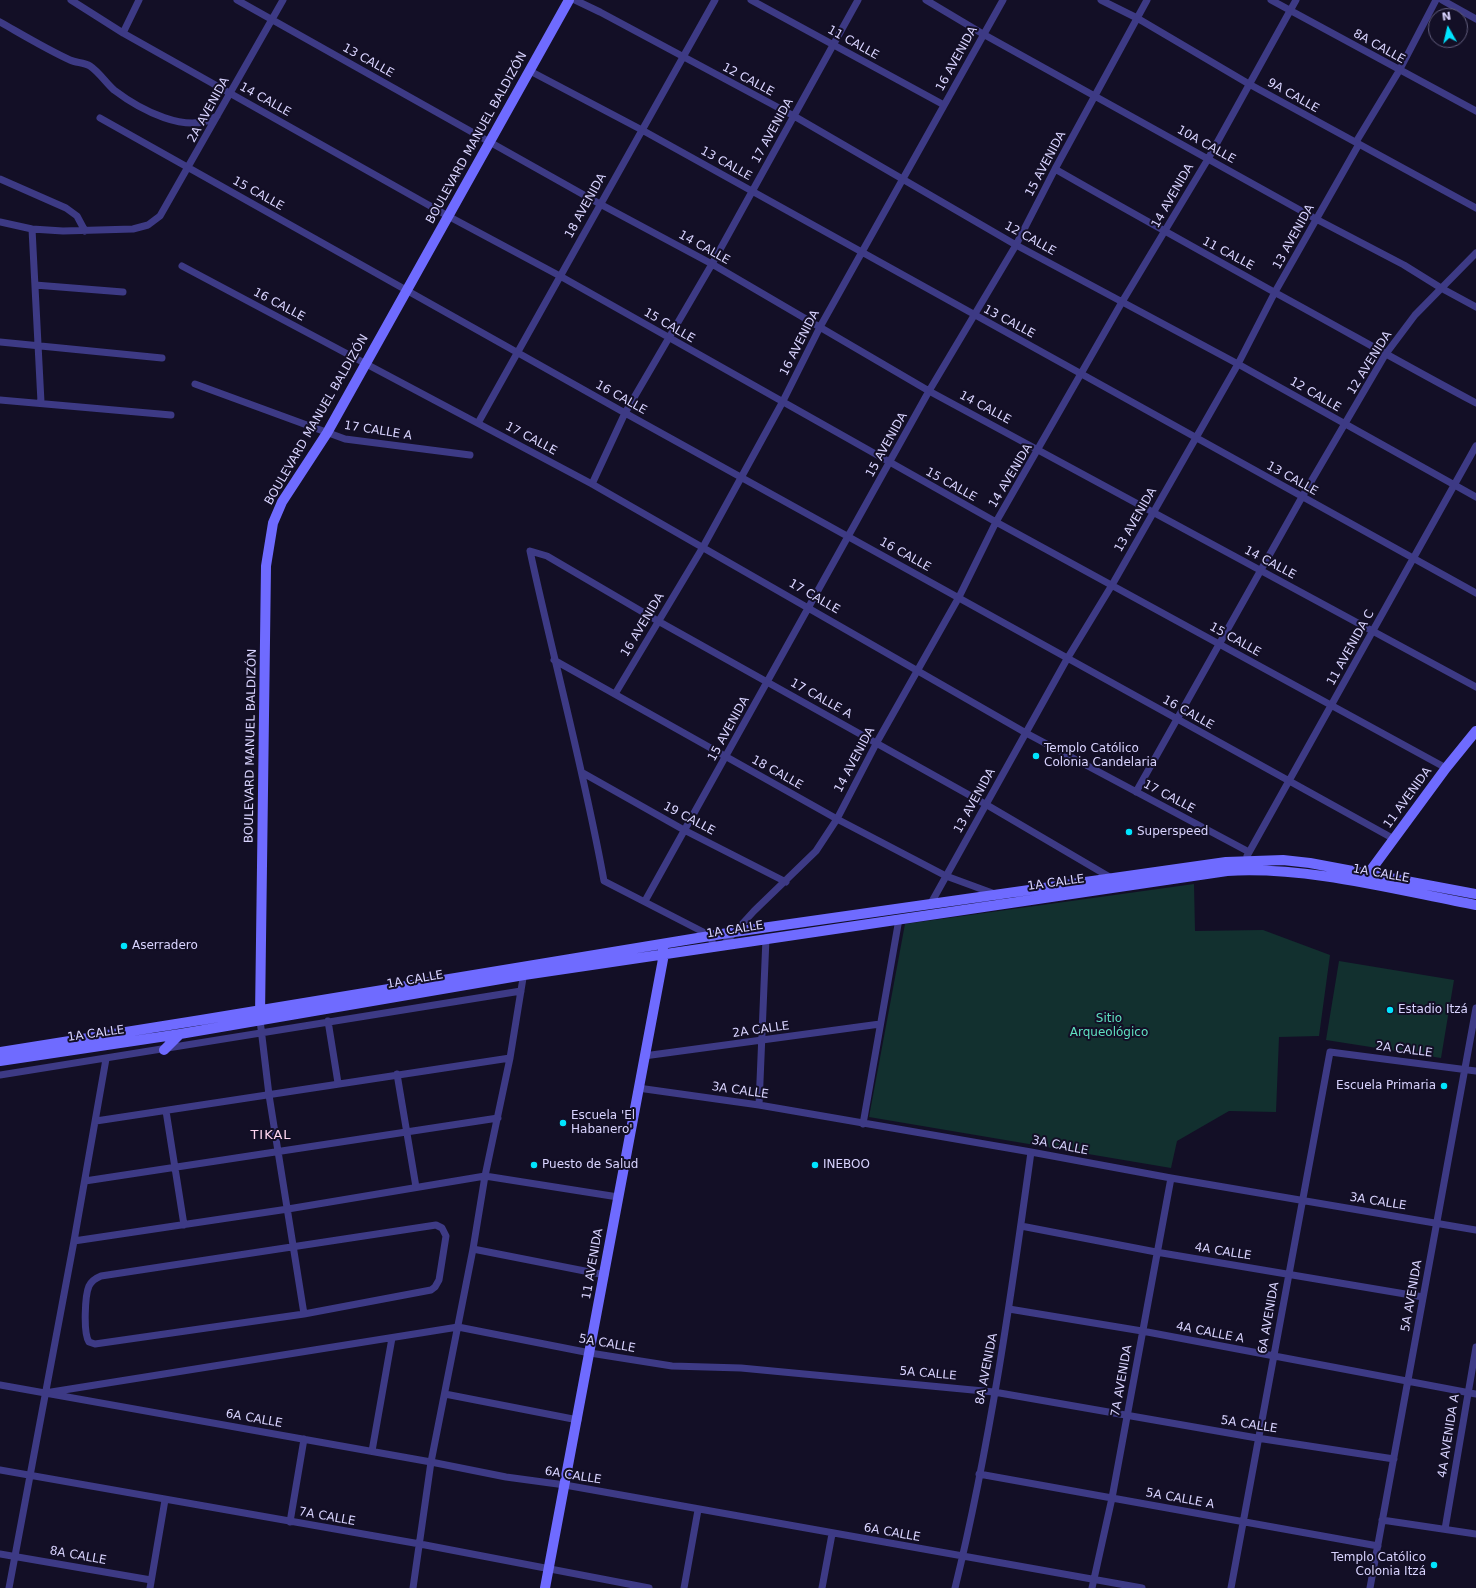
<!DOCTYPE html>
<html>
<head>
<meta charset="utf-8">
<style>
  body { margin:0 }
  #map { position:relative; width:1476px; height:1588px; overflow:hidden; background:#130f26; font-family:"DejaVu Sans",sans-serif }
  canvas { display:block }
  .north { position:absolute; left:1428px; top:8px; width:40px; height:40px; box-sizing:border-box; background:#130f26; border:1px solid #625e7d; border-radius:50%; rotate:352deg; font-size:11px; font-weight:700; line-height:16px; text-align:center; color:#d9d4ff }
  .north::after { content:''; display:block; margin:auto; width:14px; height:18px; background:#00e5ff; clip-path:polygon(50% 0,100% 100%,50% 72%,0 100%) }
</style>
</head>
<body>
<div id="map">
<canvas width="1476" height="1588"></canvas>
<div class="north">N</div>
</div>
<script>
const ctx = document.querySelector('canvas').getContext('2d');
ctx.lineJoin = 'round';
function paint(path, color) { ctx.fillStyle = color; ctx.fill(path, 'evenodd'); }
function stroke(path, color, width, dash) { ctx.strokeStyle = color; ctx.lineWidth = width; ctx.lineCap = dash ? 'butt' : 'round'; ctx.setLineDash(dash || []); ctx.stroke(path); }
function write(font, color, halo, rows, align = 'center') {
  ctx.font = font + ' "DejaVu Sans",sans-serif'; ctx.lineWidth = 4; ctx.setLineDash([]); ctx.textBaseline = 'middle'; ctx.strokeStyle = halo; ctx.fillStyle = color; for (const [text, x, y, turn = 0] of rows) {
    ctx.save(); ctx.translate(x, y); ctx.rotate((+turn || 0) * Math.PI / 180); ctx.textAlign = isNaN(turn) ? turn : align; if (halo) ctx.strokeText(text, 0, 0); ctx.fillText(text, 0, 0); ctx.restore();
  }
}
paint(new Path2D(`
  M1194,884L1195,931L1263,930L1330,955L1319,1036L1279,1037L1276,1112L1229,1111L1177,1141L1171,1168L869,1117L905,924Z
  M1339,961L1454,980L1441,1058L1326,1040Z`), '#12302f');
stroke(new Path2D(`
  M71,0L123,33L448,216L560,276L996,522L1446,768
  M237,0L600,204L712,264L929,391L1476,687
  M575,0L600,12L794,116L1016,245L1238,364L1476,497
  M751,0L944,105
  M926,0L983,34L1316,219L1404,265L1441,288L1476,307
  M1101,0L1137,18L1249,84L1476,208
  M1271,0L1476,111
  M1442,0L1476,19
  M0,22C23,35 46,49 70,60C76,63 84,62 90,66C99,72 106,83 114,90C139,109 188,136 217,116
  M123,33L139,0
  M530,71L642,130L1476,593
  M100,118L625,413L1394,839
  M1356,142L1399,71L1436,0
  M1055,169C1128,211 1201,251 1274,292C1342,329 1408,367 1476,403
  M0,179L66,208L77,216L85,231
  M0,222L32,229L63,231L133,229L148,225L160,216L283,0
  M32,229L41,402
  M182,266L592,484L1026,733L1249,852
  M35,285L123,292
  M0,342L162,358
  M195,384L345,439L470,455
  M0,400L171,415
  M478,423L715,0
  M592,484L625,413L712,264L858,0
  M554,660L837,819L946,876L995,894
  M615,694L703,547L782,403L820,327L1003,0
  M583,773L684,830L786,882
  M1136,792L1302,497L1385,355L1415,315L1476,253
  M1247,856L1476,446
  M645,901L929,391L1016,245L1055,169L1147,0
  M930,905L1067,659L1112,585L1238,364L1275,292L1359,144
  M723,945L754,911L816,851L837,819L877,742L959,597L996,522L1122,302L1208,159L1296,0
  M713,946L711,936L604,881C584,770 554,662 530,551L547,556L658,621L987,805L1113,879
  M260,1020L269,1095L304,1314
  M328,1021L338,1083
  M644,1056L880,1024
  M397,1074L416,1187
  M0,1075L521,991
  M638,1088L759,1105L1031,1152L1171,1178L1476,1230
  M759,1105L766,938
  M166,1111L184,1225
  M96,1121L510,1058
  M863,1124L899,919
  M85,1181L498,1118
  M436,1225L442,1228L446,1236L439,1280L435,1287L431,1290L304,1314L95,1344L89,1342C83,1333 85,1295 89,1286C92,1280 96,1278 101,1276Z
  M1021,1226L1156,1252L1423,1297
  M74,1241L288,1209L485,1176L618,1197
  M473,1249L605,1275
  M1009,1309L1142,1331L1476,1394
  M0,1385L431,1462L506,1477L565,1485L1142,1588
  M45,1393L458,1327L590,1353L672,1366L741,1368L994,1392L1257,1438L1394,1459
  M445,1394L578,1420
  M372,1451L392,1338
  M0,1470L420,1544L649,1588
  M979,1474L1378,1546
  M1382,1520L1476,1534
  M290,1522L304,1439
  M1445,1529L1476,1347
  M0,1554L151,1580
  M9,1588L74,1241L106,1059
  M150,1588L165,1500
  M413,1588L431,1462L473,1249L485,1176L510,1058L524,972
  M684,1588L698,1510
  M822,1588L832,1534
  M955,1588C990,1445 1011,1297 1031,1152
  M1092,1588L1112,1498L1171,1178
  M1231,1588L1330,1052L1476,1071
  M1370,1588L1476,1008`), '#3d3a85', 7);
stroke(new Path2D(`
  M1367,879L1368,874L1446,768L1476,731
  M260,1015L266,566L273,523L282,502L327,433L569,0
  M164,1050L180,1034
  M0,1052L201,1020L734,932L1226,862L1283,860L1310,863L1476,894
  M0,1061L180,1034L524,975L1227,871C1308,866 1396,890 1476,905
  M545,1588L664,954L663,949`), '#6f6bff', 10);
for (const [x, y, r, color] of [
  [1036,756,4,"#00e5ff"],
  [1129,832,4,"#00e5ff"],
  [124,946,4,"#00e5ff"],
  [1390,1010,4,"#00e5ff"],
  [1444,1086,4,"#00e5ff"],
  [563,1123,4,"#00e5ff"],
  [534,1165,4,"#00e5ff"],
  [815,1165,4,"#00e5ff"],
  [1434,1565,4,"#00e5ff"]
]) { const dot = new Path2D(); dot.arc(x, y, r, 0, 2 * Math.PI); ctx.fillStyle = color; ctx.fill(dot); stroke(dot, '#130f26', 1.5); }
write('12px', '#d9d4ff', '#130f26', [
  ["11 CALLE",853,43,29],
  ["8A CALLE",1379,47,29],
  ["16 AVENIDA",957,59,-61],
  ["13 CALLE",368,61,29],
  ["12 CALLE",748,80,28],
  ["9A CALLE",1293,96,29],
  ["14 CALLE",265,100,29],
  ["2A AVENIDA",209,110,-61],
  ["17 AVENIDA",773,131,-61],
  ["BOULEVARD MANUEL BALDIZÓN",477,138,-61],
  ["10A CALLE",1206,145,29],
  ["13 CALLE",726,164,29],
  ["15 AVENIDA",1046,164,-62],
  ["15 CALLE",258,194,29],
  ["14 AVENIDA",1173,196,-60],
  ["18 AVENIDA",586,206,-61],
  ["13 AVENIDA",1294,237,-61],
  ["12 CALLE",1030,239,29],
  ["14 CALLE",704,248,29],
  ["11 CALLE",1228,254,28],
  ["16 CALLE",279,305,28],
  ["13 CALLE",1009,322,28],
  ["15 CALLE",669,326,30],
  ["16 AVENIDA",800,343,-63],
  ["12 AVENIDA",1370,363,-58],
  ["12 CALLE",1315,395,30],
  ["16 CALLE",621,398,29],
  ["14 CALLE",985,408,28],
  ["BOULEVARD MANUEL BALDIZÓN",317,420,-60],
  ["17 CALLE A",378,431,9],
  ["17 CALLE",531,439,28],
  ["15 AVENIDA",887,445,-61],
  ["14 AVENIDA",1011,476,-59],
  ["13 CALLE",1292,479,29],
  ["15 CALLE",951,485,29],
  ["13 AVENIDA",1136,520,-60],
  ["16 CALLE",905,555,29],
  ["14 CALLE",1270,563,28],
  ["17 CALLE",814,597,30],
  ["16 AVENIDA",643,625,-59],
  ["15 CALLE",1235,640,29],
  ["11 AVENIDA C",1351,648,-61],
  ["17 CALLE A",821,699,29],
  ["16 CALLE",1188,713,29],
  ["15 AVENIDA",729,729,-61],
  ["BOULEVARD MANUEL BALDIZÓN",251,746,-89],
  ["14 AVENIDA",855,760,-62],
  ["18 CALLE",777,773,29],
  ["17 CALLE",1169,797,28],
  ["11 AVENIDA",1408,798,-54],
  ["13 AVENIDA",975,801,-61],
  ["19 CALLE",689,819,28],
  ["1A CALLE",1381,874,10],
  ["1A CALLE",1056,883,-8],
  ["1A CALLE",735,930,-9],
  ["1A CALLE",415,980,-10],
  ["2A CALLE",761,1030,-8],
  ["1A CALLE",96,1034,-8],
  ["2A CALLE",1404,1050,7],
  ["3A CALLE",740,1091,8],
  ["3A CALLE",1060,1146,11],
  ["3A CALLE",1378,1202,9],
  ["4A CALLE",1223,1252,9],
  ["11 AVENIDA",593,1264,-80],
  ["5A AVENIDA",1412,1296,-80],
  ["6A AVENIDA",1269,1318,-80],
  ["4A CALLE A",1210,1333,11],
  ["5A CALLE",607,1344,10],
  ["8A AVENIDA",987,1369,-79],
  ["5A CALLE",928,1374,5],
  ["7A AVENIDA",1122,1381,-80],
  ["6A CALLE",254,1419,10],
  ["5A CALLE",1249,1425,9],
  ["4A AVENIDA A",1449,1436,-81],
  ["6A CALLE",573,1476,9],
  ["5A CALLE A",1180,1499,10],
  ["7A CALLE",327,1517,10],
  ["6A CALLE",892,1533,10],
  ["8A CALLE",78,1556,10]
]);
write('12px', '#d9d4ff', '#130f26', [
  ["Templo Católico",1044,749],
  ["Colonia Candelaria",1044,763],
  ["Superspeed",1137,832],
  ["Aserradero",132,946],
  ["Estadio Itzá",1398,1010],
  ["Escuela Primaria",1436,1086,"right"],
  ["Escuela 'El",571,1116],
  ["Habanero'",571,1130],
  ["Puesto de Salud",542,1165],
  ["INEBOO",823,1165],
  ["Templo Católico",1426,1558,"right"],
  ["Colonia Itzá",1426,1572,"right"]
], 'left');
write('12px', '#5fe0c0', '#130f26', [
  ["Sitio",1109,1019],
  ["Arqueológico",1109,1033]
]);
ctx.letterSpacing = '1px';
write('13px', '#ffd6f0', '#130f26', [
  ["TIKAL",271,1136]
]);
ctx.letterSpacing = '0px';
</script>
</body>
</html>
